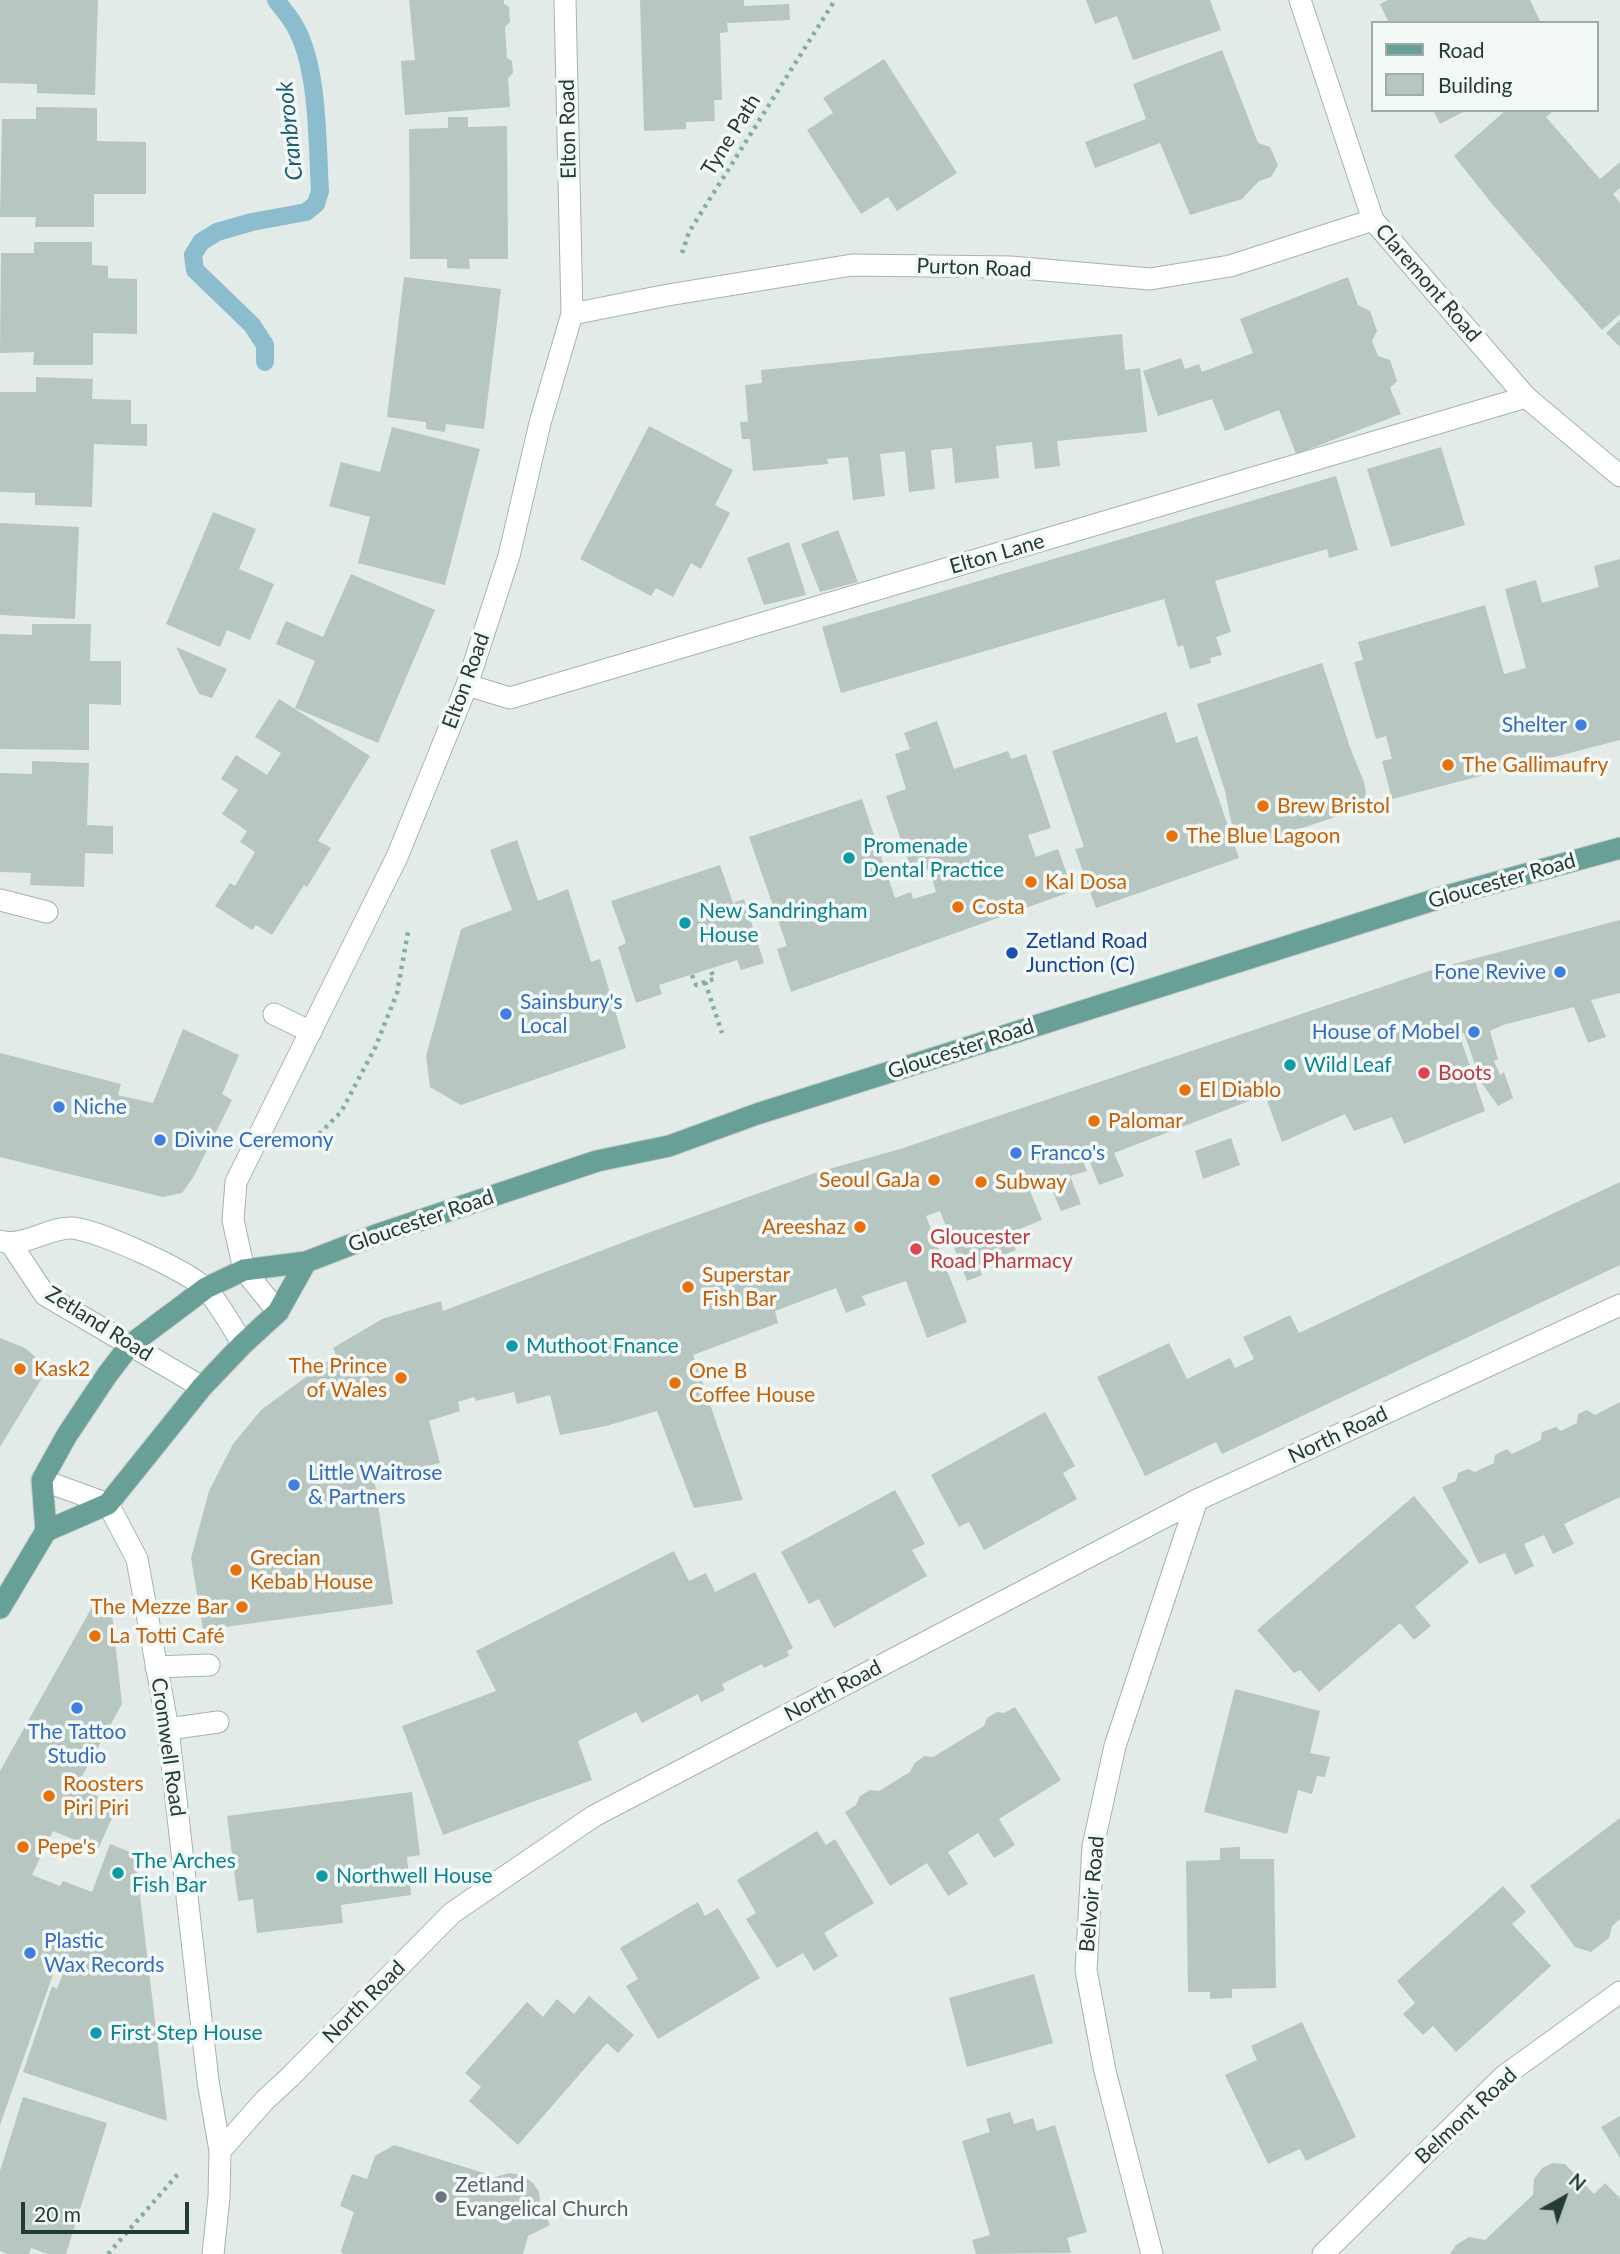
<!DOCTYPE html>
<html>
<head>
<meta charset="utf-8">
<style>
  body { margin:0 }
  #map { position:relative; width:1620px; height:2254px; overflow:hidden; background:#e2ebe8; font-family:Lato,sans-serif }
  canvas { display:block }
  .legend { position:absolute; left:1371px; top:21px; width:228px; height:91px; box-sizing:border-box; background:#f2f8f5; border:2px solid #9faca9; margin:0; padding:9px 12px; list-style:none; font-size:21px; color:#233b37 }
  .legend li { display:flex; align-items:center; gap:14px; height:35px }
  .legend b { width:35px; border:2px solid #9faca9 }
  .north { position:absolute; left:1529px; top:2163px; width:70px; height:70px; -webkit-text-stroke:5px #f2f8f5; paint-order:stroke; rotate:40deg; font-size:19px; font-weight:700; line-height:28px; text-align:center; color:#233b37 }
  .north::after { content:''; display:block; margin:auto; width:24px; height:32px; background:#233b37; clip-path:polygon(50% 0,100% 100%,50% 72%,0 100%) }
  .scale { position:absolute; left:21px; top:2202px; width:168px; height:32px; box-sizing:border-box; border:4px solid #233b37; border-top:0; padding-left:9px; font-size:21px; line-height:24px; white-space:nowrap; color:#233b37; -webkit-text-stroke:5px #f2f8f5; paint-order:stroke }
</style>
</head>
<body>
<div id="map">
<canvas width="1620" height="2254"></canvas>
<ul class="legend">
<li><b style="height:9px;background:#689f96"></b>Road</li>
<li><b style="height:19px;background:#b7c6c1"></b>Building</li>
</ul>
<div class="north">N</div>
<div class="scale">20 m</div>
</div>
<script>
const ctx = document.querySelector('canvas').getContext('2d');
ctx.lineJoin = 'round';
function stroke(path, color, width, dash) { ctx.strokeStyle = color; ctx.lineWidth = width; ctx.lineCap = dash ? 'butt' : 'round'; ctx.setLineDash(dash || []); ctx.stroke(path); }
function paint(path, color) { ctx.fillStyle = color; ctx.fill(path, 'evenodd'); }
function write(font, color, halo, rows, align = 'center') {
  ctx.font = font + ' Lato,sans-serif'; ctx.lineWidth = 7; ctx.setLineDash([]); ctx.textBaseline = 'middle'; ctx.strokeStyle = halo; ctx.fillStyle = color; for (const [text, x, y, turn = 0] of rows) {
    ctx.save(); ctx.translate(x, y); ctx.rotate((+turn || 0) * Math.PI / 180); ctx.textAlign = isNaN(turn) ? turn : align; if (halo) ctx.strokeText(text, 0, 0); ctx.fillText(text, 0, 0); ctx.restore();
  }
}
stroke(new Path2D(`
  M265,362V345L252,325L195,270L193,255L201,242L217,232L252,222L306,212L316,204L320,191C317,143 319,69 295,26C290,17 282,8 276,0`), '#8cbdce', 18);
paint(new Path2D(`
  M0,0H98L95,95L37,93V84L0,83Z
  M409,0H504V4L509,7L510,22L505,27L507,58L512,61L513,73L508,78L510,107L405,115L401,61L415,60Z
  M640,0H744V6L789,4L790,20L727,23L728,32L720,33L722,100H714L715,121L686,122V129L644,131Z
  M1086,0H1210L1221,30L1133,60L1117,16L1095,24Z
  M1388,0H1530L1541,23H1389L1380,4Z
  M1222,50L1258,143L1270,147L1278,165L1271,177L1259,181L1242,199L1190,215L1160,143L1095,168L1085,142L1146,119L1133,84Z
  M884,59L957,173L897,211L888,197L861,214L807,130L833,113L823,98Z
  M36,107L97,108V141L146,142V194H94V227H35L36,217H0L2,119H36Z
  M1433,110H1467L1440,124Z
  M1506,110H1554L1546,117L1600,179L1620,162V188L1613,194L1620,203V314L1602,330L1493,205L1454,156Z
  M448,117H468V127L507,126L508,259H469L470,269L447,268V259H410L409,129L448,128Z
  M34,242H92V265L108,266V278L137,279V334L93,333V365H33L34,352L0,353L1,253H34Z
  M404,277L501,289L484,429L446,424L445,432L426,429V422L387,417Z
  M1348,277L1358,305L1370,311L1377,331L1372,341L1378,356L1390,360L1397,381L1390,388L1401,414L1296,454L1279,410L1225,431L1212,399L1158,416L1143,371L1181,358L1185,369L1199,364L1202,372L1253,353L1240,319Z
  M1620,320V347L1606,333Z
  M1122,334L1125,370L1140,368L1147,432L1057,441L1060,466L1035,469L1032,442L996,446L999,478L955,483L952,448L931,450L935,489L909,492L905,451L880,454L885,496L853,500L848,457L827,459L828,464L753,471L750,439H742L740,422H748L745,385L762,383L761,370Z
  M36,377L93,379L92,399L131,400V424H147V446L94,444L92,507L35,505V493L0,492V392H36Z
  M649,426L733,470L715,505L730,513L701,569L691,563L673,597L656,588L651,596L580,559Z
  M392,427L480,449L445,585L358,563L370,517L329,506L341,462L380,472Z
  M1441,447L1465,525L1391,547L1367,469Z
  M1336,476L1358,550L1329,558L1327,549L1215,581L1231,632L1216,637L1222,655L1210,658L1211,663L1190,669L1183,645L1178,647L1164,599L841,693L822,627Z
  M213,512L256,529L239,569L274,584L250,640L227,630L220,647L166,624Z
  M0,523L79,527L75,619L0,615Z
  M838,530L858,582L820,592L801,544Z
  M789,542L806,595L764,605L747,558Z
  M1620,559V740L1392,799L1382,761L1392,759L1386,736L1376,739L1354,662L1363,660L1358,642L1485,605L1504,674L1526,668L1505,589L1536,580L1542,603L1599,587L1594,566Z
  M351,574L435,610L378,743L295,708L315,661L276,644L286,621L323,637Z
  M32,624H91L90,661H121V705L89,704V750L0,749V634L32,635Z
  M176,647L227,669L212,698L199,694Z
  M1322,663L1351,750L1364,782L1366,793L1363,803L1357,810L1338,816L1255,844L1247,842L1238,835L1231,821L1225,791L1197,704Z
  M279,699L370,756L318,841L331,848L307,887L304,885L272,935L256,925L252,930L215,906L230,883L235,886L255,852L240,842L247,831L222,814L238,790L221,779L236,755L267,775L281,753L255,737Z
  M1166,712L1176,743L1197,736L1239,858L1096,908L1075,849L1084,847L1052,751Z
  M937,721L954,769L1008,751L1011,759L1026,754L1051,828L1028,835L1036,857L1058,849L1073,891L791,992L777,949L787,946L749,837L862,799L895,898L911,892L913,899L936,892L929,869L913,875L886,796L906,789L895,754L910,749L904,733Z
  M32,761L89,763L87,825L113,826V854L85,853L84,887L30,885L31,873L0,872V773L32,774Z
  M517,840L538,901L568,889L591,962L600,959L626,1048L461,1105L430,1087L426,1056L461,929L512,910L490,850Z
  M720,865L733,903L744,899L764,963L741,970L737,960L659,985L662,994L636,1003L618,947L626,943L611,901Z
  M1620,920V993L1591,1000L1606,1037L1588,1043L1574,1007L1503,1025L1490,1031L1498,1059L1494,1061L1500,1075L1504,1072L1513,1098L1498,1106L1481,1082L1464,1033L1459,1034L1485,1111L1404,1144L1392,1117L1354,1131L1345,1114L1282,1142L1265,1095L1114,1153L1124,1176L1099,1185L1090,1162L1084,1164L1087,1171L1070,1176L1081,1204L1061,1211L1050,1185L1030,1191L1042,1220L1009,1233L1016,1250L978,1265L982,1275L967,1281L940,1211L926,1216L967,1322L927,1338L906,1281L862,1296L866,1305L846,1313L836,1288L775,1311L778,1323L693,1355L743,1500L694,1508L657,1411L606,1426L560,1435L550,1395L517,1404L514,1392L476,1401L474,1397L458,1402L460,1411L429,1421L440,1463L374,1478L393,1604L203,1630L191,1558L209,1491L233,1444L261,1410L336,1355L333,1348L382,1319L441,1301L443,1311L645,1234L815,1173L900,1149L1435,969Z
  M183,1029L239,1055L222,1094L232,1100L194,1176L182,1193L163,1197L0,1157V1053L121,1084L118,1095L153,1103Z
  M1231,1138L1240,1165L1203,1179L1195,1151Z
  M1620,1182V1265L1222,1454L1216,1442L1145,1476L1097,1377L1169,1343L1187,1379L1230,1358L1235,1368L1254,1359L1243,1337L1265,1327L1290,1315L1299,1333Z
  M0,1338L25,1348L39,1360L42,1378L0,1447Z
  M1620,1402V1497L1564,1524L1574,1544L1553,1554L1544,1535L1524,1544L1534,1566L1515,1575L1505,1553L1479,1564L1442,1487L1456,1481L1458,1473L1468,1469L1475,1472L1494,1463L1495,1455L1507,1449L1512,1454L1541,1440L1542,1432L1556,1427L1561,1431L1577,1423L1578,1414L1587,1410L1595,1415Z
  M1045,1412L1075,1466L1063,1473L1077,1499L984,1550L969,1522L959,1527L931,1475Z
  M895,1490L925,1544L912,1550L927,1576L834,1628L819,1599L809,1604L781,1552Z
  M1414,1496L1469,1562L1415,1607L1431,1626L1414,1640L1400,1623L1319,1692L1300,1670L1294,1673L1257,1630Z
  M674,1551L689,1581L706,1573L715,1592L755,1572L793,1648L787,1651L789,1656L764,1668L762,1664L722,1684L725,1690L701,1702L698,1694L642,1723L636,1712L578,1741L592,1780L443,1835L402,1726L496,1691L476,1651Z
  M96,1600L111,1605L122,1704L76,1787L118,1805L98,1849L53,1831L32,1875L60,1886L63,1881L92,1892L110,1844L135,1854L167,2121L23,2072L52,1986L57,1989L63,1973L70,1969L56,1966L0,2125V1771Z
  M1235,1689L1320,1711L1310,1753L1330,1757L1325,1777L1317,1776L1312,1794L1298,1790L1287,1834L1204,1812Z
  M1015,1707L1061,1780L999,1819L1015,1845L994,1858L978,1833L948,1852L968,1884L948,1896L927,1863L890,1886L845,1812L856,1805L860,1796L870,1790L879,1791L910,1772L914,1764L924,1756L933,1757L984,1726L987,1718L997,1712L1004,1713Z
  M412,1792L420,1855L407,1857L411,1895L341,1905L343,1923L257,1933L253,1899L238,1901L227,1816Z
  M1620,1818V1919L1612,1926L1609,1938L1591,1952L1575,1947L1530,1886Z
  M817,1831L826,1845L835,1839L874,1903L824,1933L838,1956L814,1971L803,1953L777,1968L746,1919L756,1913L737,1880Z
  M1240,1847V1859H1274L1276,1988L1232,1989V1998L1210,1999V1992H1188L1186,1861L1220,1860V1848Z
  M1503,1886L1526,1912L1512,1924L1551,1966L1456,2052L1433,2026L1423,2035L1403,2014L1415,2003L1397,1981Z
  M698,1902L705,1916L718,1908L760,1978L658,2039L626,1986L638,1979L620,1948Z
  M1034,1974L1053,2043L967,2067L949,1998Z
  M589,1996L634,2035L618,2053L607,2043L518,2145L469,2101L481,2087L465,2073L527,2002L543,2017L557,1999L574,2014Z
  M1302,2022L1356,2137L1306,2161L1300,2149L1268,2164L1225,2075L1257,2060L1251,2046Z
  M23,2097L107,2123L66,2254H48L31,2248L29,2254H8L0,2251V2171Z
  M1010,2112L1014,2124L1033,2118L1037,2131L1055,2125L1087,2232L1067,2238L1071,2253L976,2254L972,2240L990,2235L962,2141L990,2132L986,2119Z
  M1620,2116V2158L1601,2127Z
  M394,2145L487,2174L484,2183L495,2177L509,2173L522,2175L533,2183L539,2192L540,2203L550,2225L528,2236L523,2254H343L341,2251L354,2212L340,2206L352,2174L367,2179L375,2156Z
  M1553,2163L1565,2164L1594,2194L1605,2183L1620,2198V2254H1450L1456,2245L1469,2237L1485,2240L1533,2195L1534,2179L1542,2168Z`), '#b7c6c1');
const lane = new Path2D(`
  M0,900L47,912
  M274,1014L311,1032
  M156,1667L209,1665
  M168,1729L218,1722`);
const street = new Path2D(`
  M1300,0L1373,220L1526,397L1620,476
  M572,314L668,295L852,265L1010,267L1150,279L1230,266L1373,220
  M467,685L510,698L1526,397
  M278,1312L244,1270L233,1220L236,1182L397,857L467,685L509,556L540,423L572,314L565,0
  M42,1480L108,1504L137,1559L168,1729L208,2081L220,2151L219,2197L213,2254
  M220,2151L265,2100L290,2077L452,1913L594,1816L1197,1500L1620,1305
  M1152,2254L1105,2071L1086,1970L1093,1846L1115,1746L1197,1500
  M1323,2254L1504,2076L1620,1992`);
const secondary = new Path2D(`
  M0,1241C25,1248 48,1227 72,1228C98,1230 191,1272 207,1290C221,1306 231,1326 243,1344
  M11,1244L45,1295L202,1387`);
const primary = new Path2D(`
  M46,1531L108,1504L202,1387L243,1344L278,1312L306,1262
  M0,1608L46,1531L42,1480L67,1435L107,1375L130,1345L206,1288L244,1270L306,1262L376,1235L597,1161L669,1146L757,1114L1446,896L1620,848`);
stroke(lane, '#a5b3af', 23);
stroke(street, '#a5b3af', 23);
stroke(secondary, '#a1b6b1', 23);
stroke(primary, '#c1c8c7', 23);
stroke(new Path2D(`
  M682,253L689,232L835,0
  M692,975L696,985L714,979L710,968
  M705,982L722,1033
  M313,1140L341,1112L375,1048L397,993L408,932
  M108,2254L179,2173`), '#84ada4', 4.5, [3.5, 5]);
stroke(lane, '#fff', 21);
stroke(street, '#fff', 21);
stroke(secondary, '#fff', 21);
stroke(primary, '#689f96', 21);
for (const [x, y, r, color] of [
  [1581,725,7,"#3f7fe0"],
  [1448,765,7,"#e8710a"],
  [1263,806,7,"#e8710a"],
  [1172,836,7,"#e8710a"],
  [849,858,7,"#0f9aa8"],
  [1031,882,7,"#e8710a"],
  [958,907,7,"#e8710a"],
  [685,923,7,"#0f9aa8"],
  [1012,953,7,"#1a4fb4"],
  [1560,972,7,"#3f7fe0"],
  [506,1014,7,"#3f7fe0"],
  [1474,1032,7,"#3f7fe0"],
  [1290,1065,7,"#0f9aa8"],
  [1424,1073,7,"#e0444e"],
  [1185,1090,7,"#e8710a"],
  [59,1107,7,"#3f7fe0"],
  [1094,1121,7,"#e8710a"],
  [160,1140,7,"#3f7fe0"],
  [1016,1153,7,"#3f7fe0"],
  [934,1180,7,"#e8710a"],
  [981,1182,7,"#e8710a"],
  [860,1227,7,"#e8710a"],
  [916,1249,7,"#e0444e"],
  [688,1287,7,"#e8710a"],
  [512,1346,7,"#0f9aa8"],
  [20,1369,7,"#e8710a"],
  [401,1378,7,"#e8710a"],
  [675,1383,7,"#e8710a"],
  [294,1485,7,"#3f7fe0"],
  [236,1570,7,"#e8710a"],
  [242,1607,7,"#e8710a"],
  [95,1636,7,"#e8710a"],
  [77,1708,7,"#3f7fe0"],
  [49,1796,7,"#e8710a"],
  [23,1847,7,"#e8710a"],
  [118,1873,7,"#0f9aa8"],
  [322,1876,7,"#0f9aa8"],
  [30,1953,7,"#3f7fe0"],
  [96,2033,7,"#0f9aa8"],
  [441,2197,7,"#6b7280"]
]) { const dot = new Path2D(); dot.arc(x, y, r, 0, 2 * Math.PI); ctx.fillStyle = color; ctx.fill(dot); stroke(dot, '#f2f8f5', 2.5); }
write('21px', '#233b37', '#f2f8f5', [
  ["Elton Road",568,129,-91],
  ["Tyne Path",731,135,-58],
  ["Purton Road",974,268,2],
  ["Claremont Road",1428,283,49],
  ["Elton Lane",997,554,-16],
  ["Elton Road",466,681,-70],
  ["Gloucester Road",1502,881,-16],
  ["Gloucester Road",961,1049,-18],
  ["Gloucester Road",421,1221,-19],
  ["Zetland Road",99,1324,32],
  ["North Road",1338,1435,-25],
  ["North Road",833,1691,-28],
  ["Cromwell Road",168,1747,82],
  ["Belvoir Road",1092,1894,-85],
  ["North Road",364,2002,-45],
  ["Belmont Road",1466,2116,-43]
]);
write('21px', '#366cbe', '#f2f8f5', [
  ["Shelter",1567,725,"right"],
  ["Fone Revive",1546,972,"right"],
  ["Sainsbury's",520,1002],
  ["Local",520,1026],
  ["House of Mobel",1460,1032,"right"],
  ["Niche",73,1107],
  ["Divine Ceremony",174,1140],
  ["Franco's",1030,1153],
  ["Little Waitrose",308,1473],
  ["& Partners",308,1497],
  ["The Tattoo",77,1732,"center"],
  ["Studio",77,1756,"center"],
  ["Plastic",44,1941],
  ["Wax Records",44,1965]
], 'left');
write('21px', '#c56008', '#f2f8f5', [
  ["The Gallimaufry",1462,765],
  ["Brew Bristol",1277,806],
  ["The Blue Lagoon",1186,836],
  ["Kal Dosa",1045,882],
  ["Costa",972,907],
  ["El Diablo",1199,1090],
  ["Palomar",1108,1121],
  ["Seoul GaJa",920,1180,"right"],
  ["Subway",995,1182],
  ["Areeshaz",846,1227,"right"],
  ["Superstar",702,1275],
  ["Fish Bar",702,1299],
  ["The Prince",387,1366,"right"],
  ["of Wales",387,1390,"right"],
  ["Kask2",34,1369],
  ["One B",689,1371],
  ["Coffee House",689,1395],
  ["Grecian",250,1558],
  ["Kebab House",250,1582],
  ["The Mezze Bar",228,1607,"right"],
  ["La Totti Café",109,1636],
  ["Roosters",63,1784],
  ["Piri Piri",63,1808],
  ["Pepe's",37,1847]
], 'left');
write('21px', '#0d838f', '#f2f8f5', [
  ["Promenade",863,846],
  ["Dental Practice",863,870],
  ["New Sandringham",699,911],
  ["House",699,935],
  ["Wild Leaf",1304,1065],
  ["Muthoot Fnance",526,1346],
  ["The Arches",132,1861],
  ["Fish Bar",132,1885],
  ["Northwell House",336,1876],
  ["First Step House",110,2033]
], 'left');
write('21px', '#164399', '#f2f8f5', [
  ["Zetland Road",1026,941],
  ["Junction (C)",1026,965]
], 'left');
write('21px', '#be3a42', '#f2f8f5', [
  ["Boots",1438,1073],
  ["Gloucester",930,1237],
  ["Road Pharmacy",930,1261]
], 'left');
write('21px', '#5b616d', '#f2f8f5', [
  ["Zetland",455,2185],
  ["Evangelical Church",455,2209]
], 'left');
write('italic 23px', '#205e74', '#f2f8f5', [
  ["Cranbrook",290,131,-96]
]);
</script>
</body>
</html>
